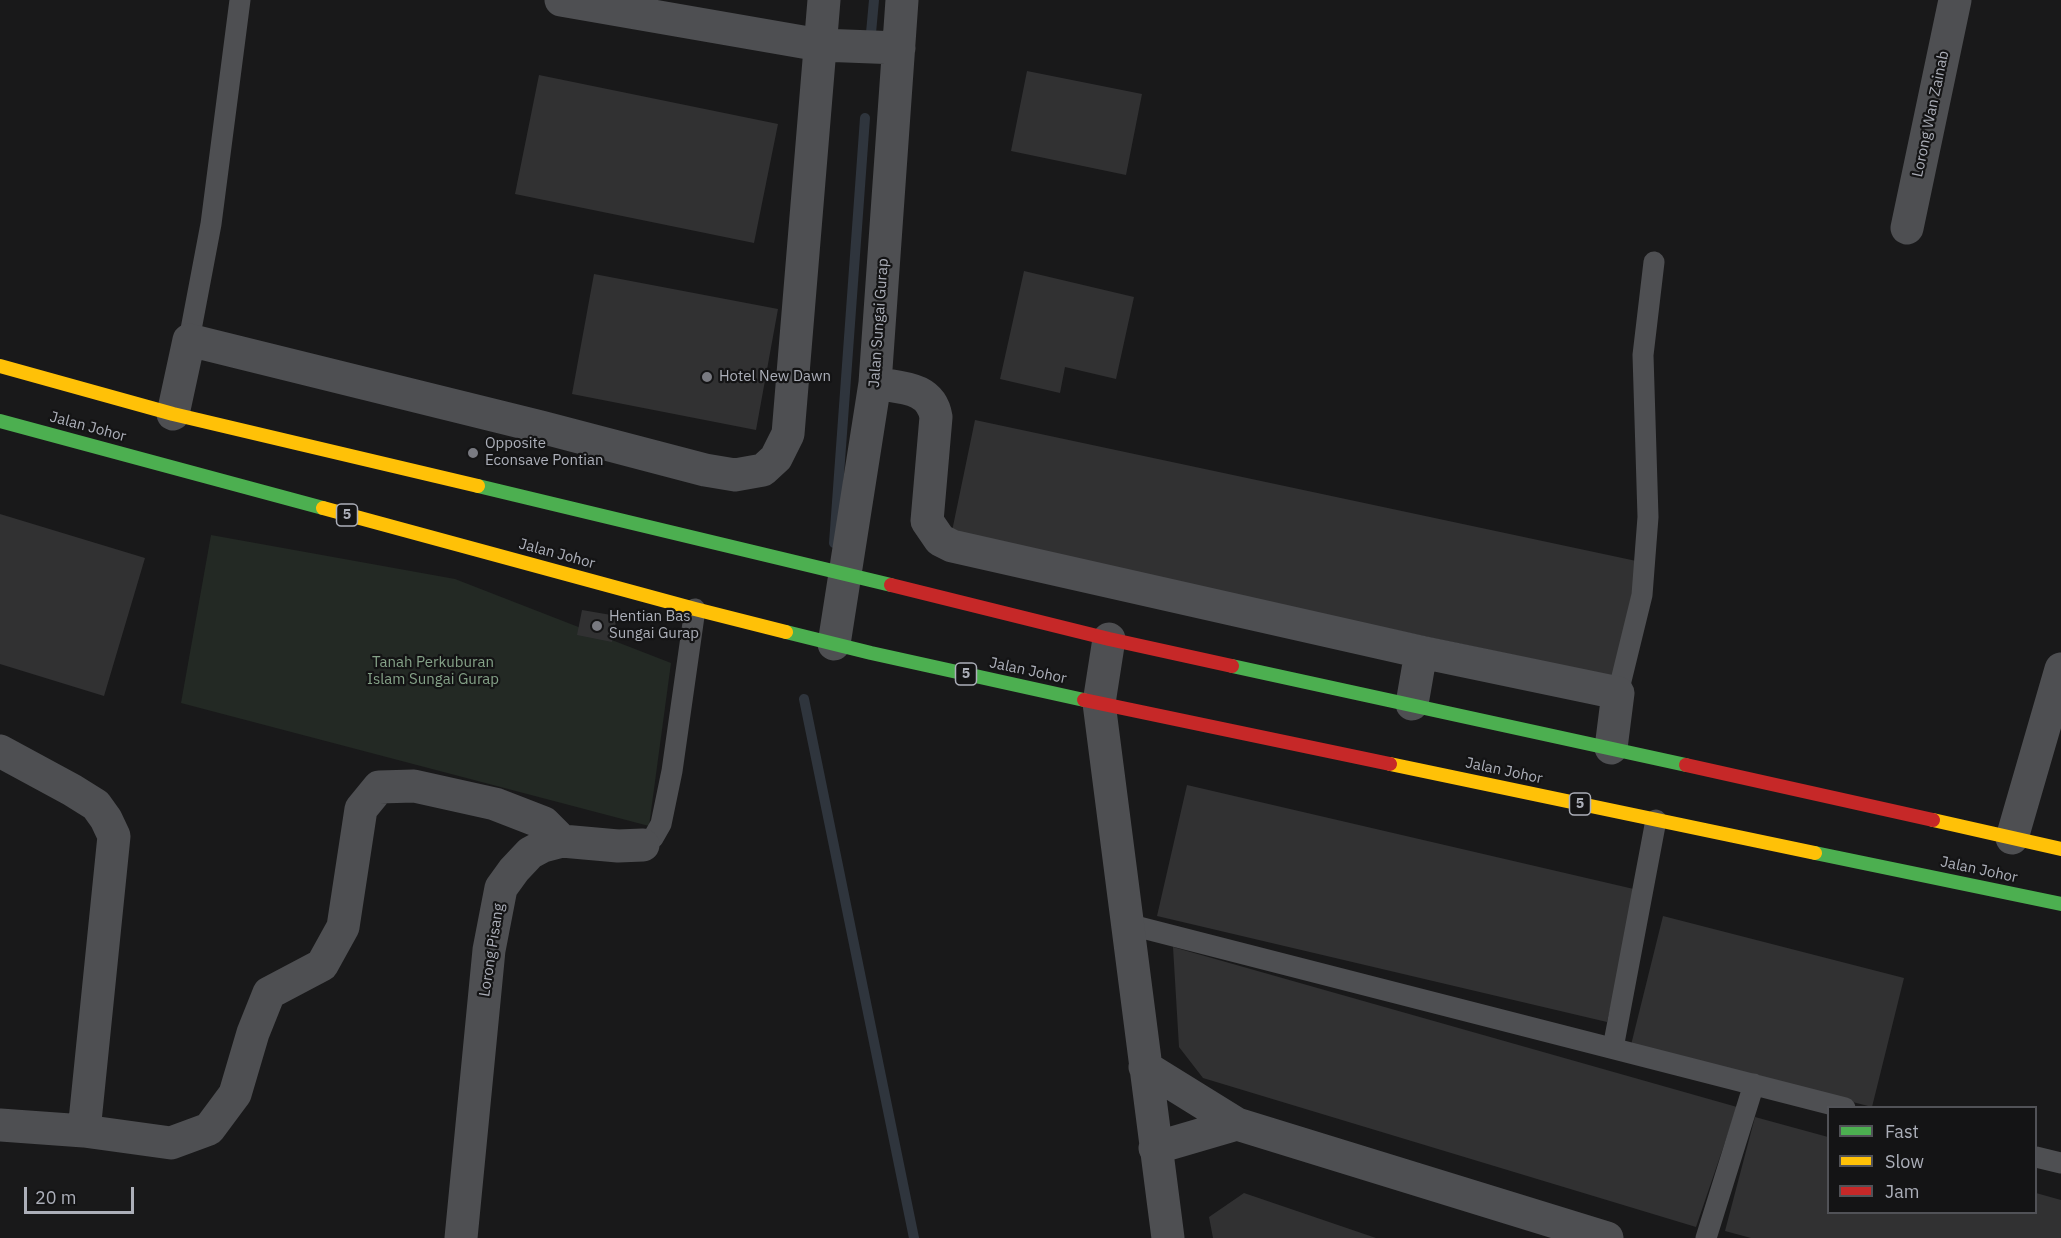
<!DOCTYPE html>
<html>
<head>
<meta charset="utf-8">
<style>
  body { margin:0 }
  #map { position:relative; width:2061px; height:1238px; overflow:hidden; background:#19191a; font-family:"IBM Plex Sans",sans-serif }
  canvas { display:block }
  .legend { position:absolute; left:1827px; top:1106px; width:210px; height:108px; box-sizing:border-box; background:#141415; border:2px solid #515257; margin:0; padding:8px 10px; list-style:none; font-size:18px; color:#acafb9 }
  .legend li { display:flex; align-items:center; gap:12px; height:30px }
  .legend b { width:30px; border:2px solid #515257 }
  .scale { position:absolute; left:24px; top:1187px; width:110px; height:27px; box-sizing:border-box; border:3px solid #acafb9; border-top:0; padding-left:8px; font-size:18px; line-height:21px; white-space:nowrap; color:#acafb9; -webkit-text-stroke:4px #141415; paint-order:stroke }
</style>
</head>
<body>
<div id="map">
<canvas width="2061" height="1238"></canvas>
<ul class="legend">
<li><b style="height:8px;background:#4caf50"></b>Fast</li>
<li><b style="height:8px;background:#ffc107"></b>Slow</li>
<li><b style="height:8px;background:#c62828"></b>Jam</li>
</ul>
<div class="scale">20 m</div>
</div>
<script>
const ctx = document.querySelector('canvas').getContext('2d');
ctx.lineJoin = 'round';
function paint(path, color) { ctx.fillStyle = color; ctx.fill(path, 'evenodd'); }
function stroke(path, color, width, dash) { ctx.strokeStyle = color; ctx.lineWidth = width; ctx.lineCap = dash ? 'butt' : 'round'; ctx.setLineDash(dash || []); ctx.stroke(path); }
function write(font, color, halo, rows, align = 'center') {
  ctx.font = font + ' "IBM Plex Sans",sans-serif'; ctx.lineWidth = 4.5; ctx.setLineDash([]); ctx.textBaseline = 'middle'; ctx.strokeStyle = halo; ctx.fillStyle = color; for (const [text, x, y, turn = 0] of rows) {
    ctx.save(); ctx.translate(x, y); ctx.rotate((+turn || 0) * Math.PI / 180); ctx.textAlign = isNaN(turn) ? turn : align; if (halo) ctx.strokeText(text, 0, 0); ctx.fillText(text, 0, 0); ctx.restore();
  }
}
paint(new Path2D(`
  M211,535L455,579L671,663L649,826L181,703Z`), '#232924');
stroke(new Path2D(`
  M870,44L874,0
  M834,543L865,118
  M804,699L914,1238`), '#2f353d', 10);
paint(new Path2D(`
  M1027,71L1142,94L1126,175L1011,151Z
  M539,75L778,124L754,243L515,194Z
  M1024,271L1134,297L1116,379L1065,367L1060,393L1000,379Z
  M594,274L778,309L756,430L572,394Z
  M975,420L1641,562L1617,677L951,536Z
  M0,514L145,558L104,696L0,664Z
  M582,610L617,616L612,642L577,635Z
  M1187,785L1638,890L1607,1022L1157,916Z
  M1663,916L1904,978L1872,1107L1631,1045Z
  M1173,947L1737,1107L1696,1227L1203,1078L1179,1047Z
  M1755,1117L1828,1137V1212H2036V1193L2061,1200V1238H1751L1725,1231Z
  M1244,1193L1376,1238H1213L1209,1217Z`), '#313132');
stroke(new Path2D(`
  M189,340L211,224L240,0
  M1618,693L1642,595L1648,517L1643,355L1654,262
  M643,845L653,838L661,824L672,771L695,609
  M1127,924L1845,1108
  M1613,1048L1656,820
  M2036,1157L2061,1163
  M1706,1238L1754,1084`), '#4e4f52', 21);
stroke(new Path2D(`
  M561,0L820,45L899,48
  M1907,228L1955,0
  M875,383C900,388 931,386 936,417L927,521L940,540L952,546L1421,652L1618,693L1611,748
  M173,414L189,340L541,427L705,470L735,475L763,470L776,458L788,434L824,0
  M1109,639L1099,703L1168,1238
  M834,644L875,383L902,0
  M1412,704L1421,652
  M0,751L72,790L96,805L106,819L114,836L84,1131
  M2012,838L2061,669
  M1145,1067L1237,1124L1607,1238
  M0,1125L84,1131L171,1143L209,1129L235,1094L253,1033L269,993L322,965L343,927L361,809L379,787L414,786L495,804L544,823L562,841
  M1155,1148L1237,1124
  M461,1238L489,950L501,888L514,870L530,853L543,846L562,841L618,846L643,845`), '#4e4f52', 33);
stroke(new Path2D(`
  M0,421L323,508
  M478,486L891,585
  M786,632L871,653L1084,700
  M1232,666L1686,765
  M1815,853L2061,904`), '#4caf50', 14);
stroke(new Path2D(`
  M0,366L173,414L478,486
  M323,508L695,609L786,632
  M1390,764L1815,853
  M1933,820L2061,849`), '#ffc107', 14);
stroke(new Path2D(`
  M891,585L1109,639L1232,666
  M1084,700L1390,764
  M1686,765L1933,820`), '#c62828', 14);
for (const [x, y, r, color] of [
  [707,377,6,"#797a81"],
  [473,453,6,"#797a81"],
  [597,626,6,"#797a81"]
]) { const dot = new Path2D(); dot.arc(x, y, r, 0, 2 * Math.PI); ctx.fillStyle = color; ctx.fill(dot); stroke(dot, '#141415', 2); }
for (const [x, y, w] of [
  [347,515,21],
  [966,674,21],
  [1580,804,21]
]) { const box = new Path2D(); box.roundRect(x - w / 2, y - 11, w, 22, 4.5); ctx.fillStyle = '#141415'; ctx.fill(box); stroke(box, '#acafb9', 1.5); }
write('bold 14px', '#acafb9', null, [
  ["5",347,515],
  ["5",966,674],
  ["5",1580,804]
]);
write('15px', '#acafb9', '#141415', [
  ["Lorong Wan Zainab",1931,114,-78],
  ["Jalan Sungai Gurap",879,323,-86],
  ["Jalan Johor",88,427,15],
  ["Jalan Johor",557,554,15],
  ["Jalan Johor",1028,671,12],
  ["Jalan Johor",1504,771,12],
  ["Jalan Johor",1979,870,12],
  ["Lorong Pisang",492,950,-81]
]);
write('15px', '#acafb9', '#141415', [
  ["Hotel New Dawn",719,377],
  ["Opposite",485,444],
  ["Econsave Pontian",485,461],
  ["Hentian Bas",609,617],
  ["Sungai Gurap",609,634]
], 'left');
write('15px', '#85a288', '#141415', [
  ["Tanah Perkuburan",433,663],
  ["Islam Sungai Gurap",433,680]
]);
</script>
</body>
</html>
